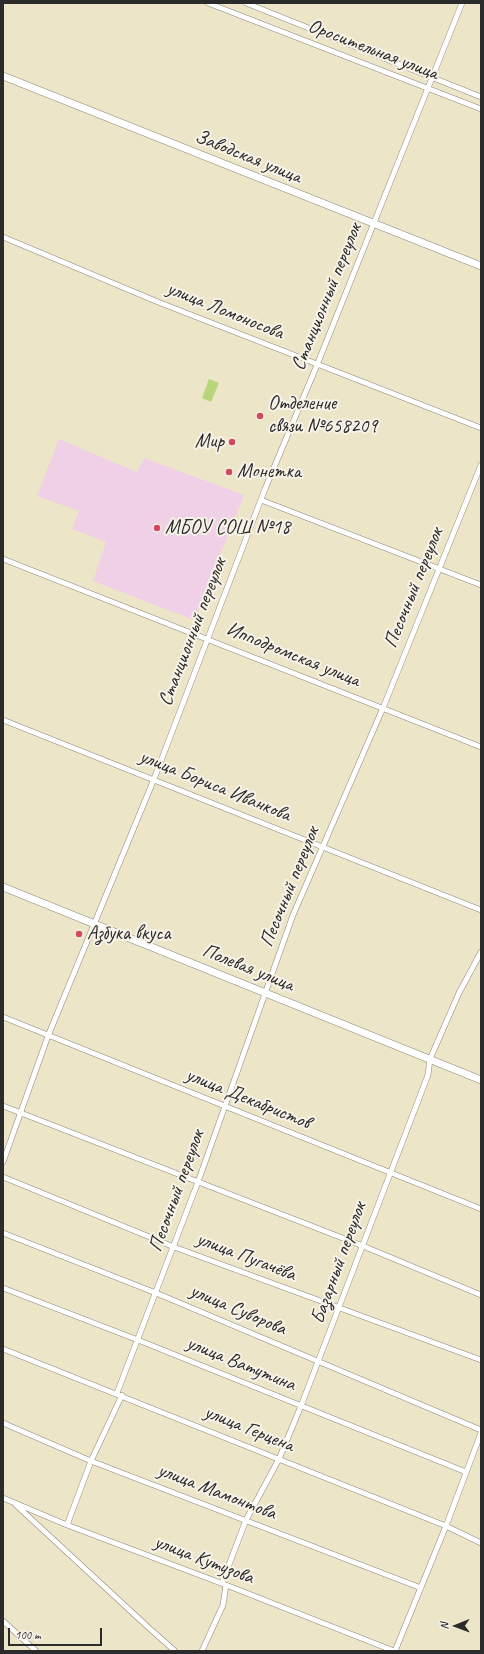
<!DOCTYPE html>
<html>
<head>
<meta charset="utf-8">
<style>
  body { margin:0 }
  #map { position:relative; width:484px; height:1654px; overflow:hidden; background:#ede5c8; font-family:Caveat,sans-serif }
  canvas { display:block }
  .frame { position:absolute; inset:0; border:4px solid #2b2b2b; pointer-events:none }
  .north { position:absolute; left:436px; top:1606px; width:40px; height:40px; -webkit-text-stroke:3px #f7f3e8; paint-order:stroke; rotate:269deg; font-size:11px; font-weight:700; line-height:16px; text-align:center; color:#2b2b2b }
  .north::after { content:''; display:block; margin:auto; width:14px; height:18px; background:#2b2b2b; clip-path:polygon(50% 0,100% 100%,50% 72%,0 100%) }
  .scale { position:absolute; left:8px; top:1628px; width:94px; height:18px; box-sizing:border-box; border:2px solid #2b2b2b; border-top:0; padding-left:5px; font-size:12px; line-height:14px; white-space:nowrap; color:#2b2b2b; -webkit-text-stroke:3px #f7f3e8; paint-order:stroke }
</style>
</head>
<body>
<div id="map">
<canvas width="484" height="1654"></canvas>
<div class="frame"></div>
<div class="north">N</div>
<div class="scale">100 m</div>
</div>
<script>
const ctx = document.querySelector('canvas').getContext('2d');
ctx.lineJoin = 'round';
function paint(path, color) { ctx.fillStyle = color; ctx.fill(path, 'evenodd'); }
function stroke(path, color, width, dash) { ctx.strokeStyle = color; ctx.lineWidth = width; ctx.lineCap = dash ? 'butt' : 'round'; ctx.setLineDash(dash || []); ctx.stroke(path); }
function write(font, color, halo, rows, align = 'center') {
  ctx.font = font + ' Caveat,sans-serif'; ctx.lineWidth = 4; ctx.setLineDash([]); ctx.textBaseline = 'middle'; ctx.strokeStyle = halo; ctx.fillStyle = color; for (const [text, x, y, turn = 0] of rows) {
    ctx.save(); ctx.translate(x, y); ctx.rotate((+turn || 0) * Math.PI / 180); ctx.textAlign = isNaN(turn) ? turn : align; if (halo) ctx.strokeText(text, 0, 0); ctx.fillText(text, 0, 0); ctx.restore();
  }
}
paint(new Path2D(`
  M59,439L137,472L144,458L244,495L194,620L93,581L106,542L72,529L79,511L37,496Z`), '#efd0e6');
paint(new Path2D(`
  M209,379L219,383L211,402L202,398Z`), '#b7d57b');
const street = new Path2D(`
  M208,3L481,109
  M246,3L481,97
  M3,237L158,302L481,428
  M261,500L481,585
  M3,559L481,747
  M3,720L481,910
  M3,1017L481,1209
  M3,1106L363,1246L481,1295
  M3,1162L48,1036L154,779L265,489L317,365L462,3
  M3,1177L174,1247L481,1360
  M3,1233L156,1293L481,1430
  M3,1288L138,1340L466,1472
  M3,1349L446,1526L481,1543
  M117,1393L198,1182L293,915L383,708L481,465
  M3,1423L91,1461L421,1588
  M3,1498L67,1525L226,1585L394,1651
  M16,1505L149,1628L175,1651
  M67,1525L91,1461L122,1395
  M222,1583L246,1520L279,1459L301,1406L428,1075L430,1059L459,993L481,952
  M3,1621L36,1651
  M202,1651L223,1605L226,1585
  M395,1651L446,1526L481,1433`);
const secondary = new Path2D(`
  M3,76L481,266
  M3,887L481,1080`);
stroke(street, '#8c887a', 6);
stroke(secondary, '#8c887a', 8);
stroke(street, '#fff', 5);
stroke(secondary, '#fff', 7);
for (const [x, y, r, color] of [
  [260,416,4,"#d1495b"],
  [232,442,4,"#d1495b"],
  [229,472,4,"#d1495b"],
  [157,528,4,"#d1495b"],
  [79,934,4,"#d1495b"]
]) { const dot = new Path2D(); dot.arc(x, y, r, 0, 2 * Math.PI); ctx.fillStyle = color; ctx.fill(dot); stroke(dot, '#f7f3e8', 1.5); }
write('20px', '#2b2b2b', '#f7f3e8', [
  ["Оросительная улица",373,50,21],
  ["Заводская улица",248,157,22],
  ["Станционный переулок",327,297,-68],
  ["улица Ломоносова",225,311,22],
  ["Песочный переулок",414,588,-68],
  ["Станционный переулок",193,632,-69],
  ["Ипподромская улица",293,655,22],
  ["улица Бориса Иванкова",215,786,22],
  ["Песочный переулок",290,887,-68],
  ["Полевая улица",248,968,22],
  ["улица Декабристов",248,1099,22],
  ["Песочный переулок",177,1191,-70],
  ["улица Пугачёва",246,1257,21],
  ["Базарный переулок",339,1263,-70],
  ["улица Суворова",238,1310,23],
  ["улица Ватутина",241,1364,22],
  ["улица Герцена",249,1429,22],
  ["улица Мамонтова",217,1492,21],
  ["улица Кутузова",204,1560,21]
]);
write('20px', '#2b2b2b', '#f7f3e8', [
  ["Отделение",268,404],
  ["связи №658209",268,427],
  ["Мир",224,442,"right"],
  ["Монетка",237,472],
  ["МБОУ СОШ №18",165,528],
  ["Азбука вкуса",87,934]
], 'left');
</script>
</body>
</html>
